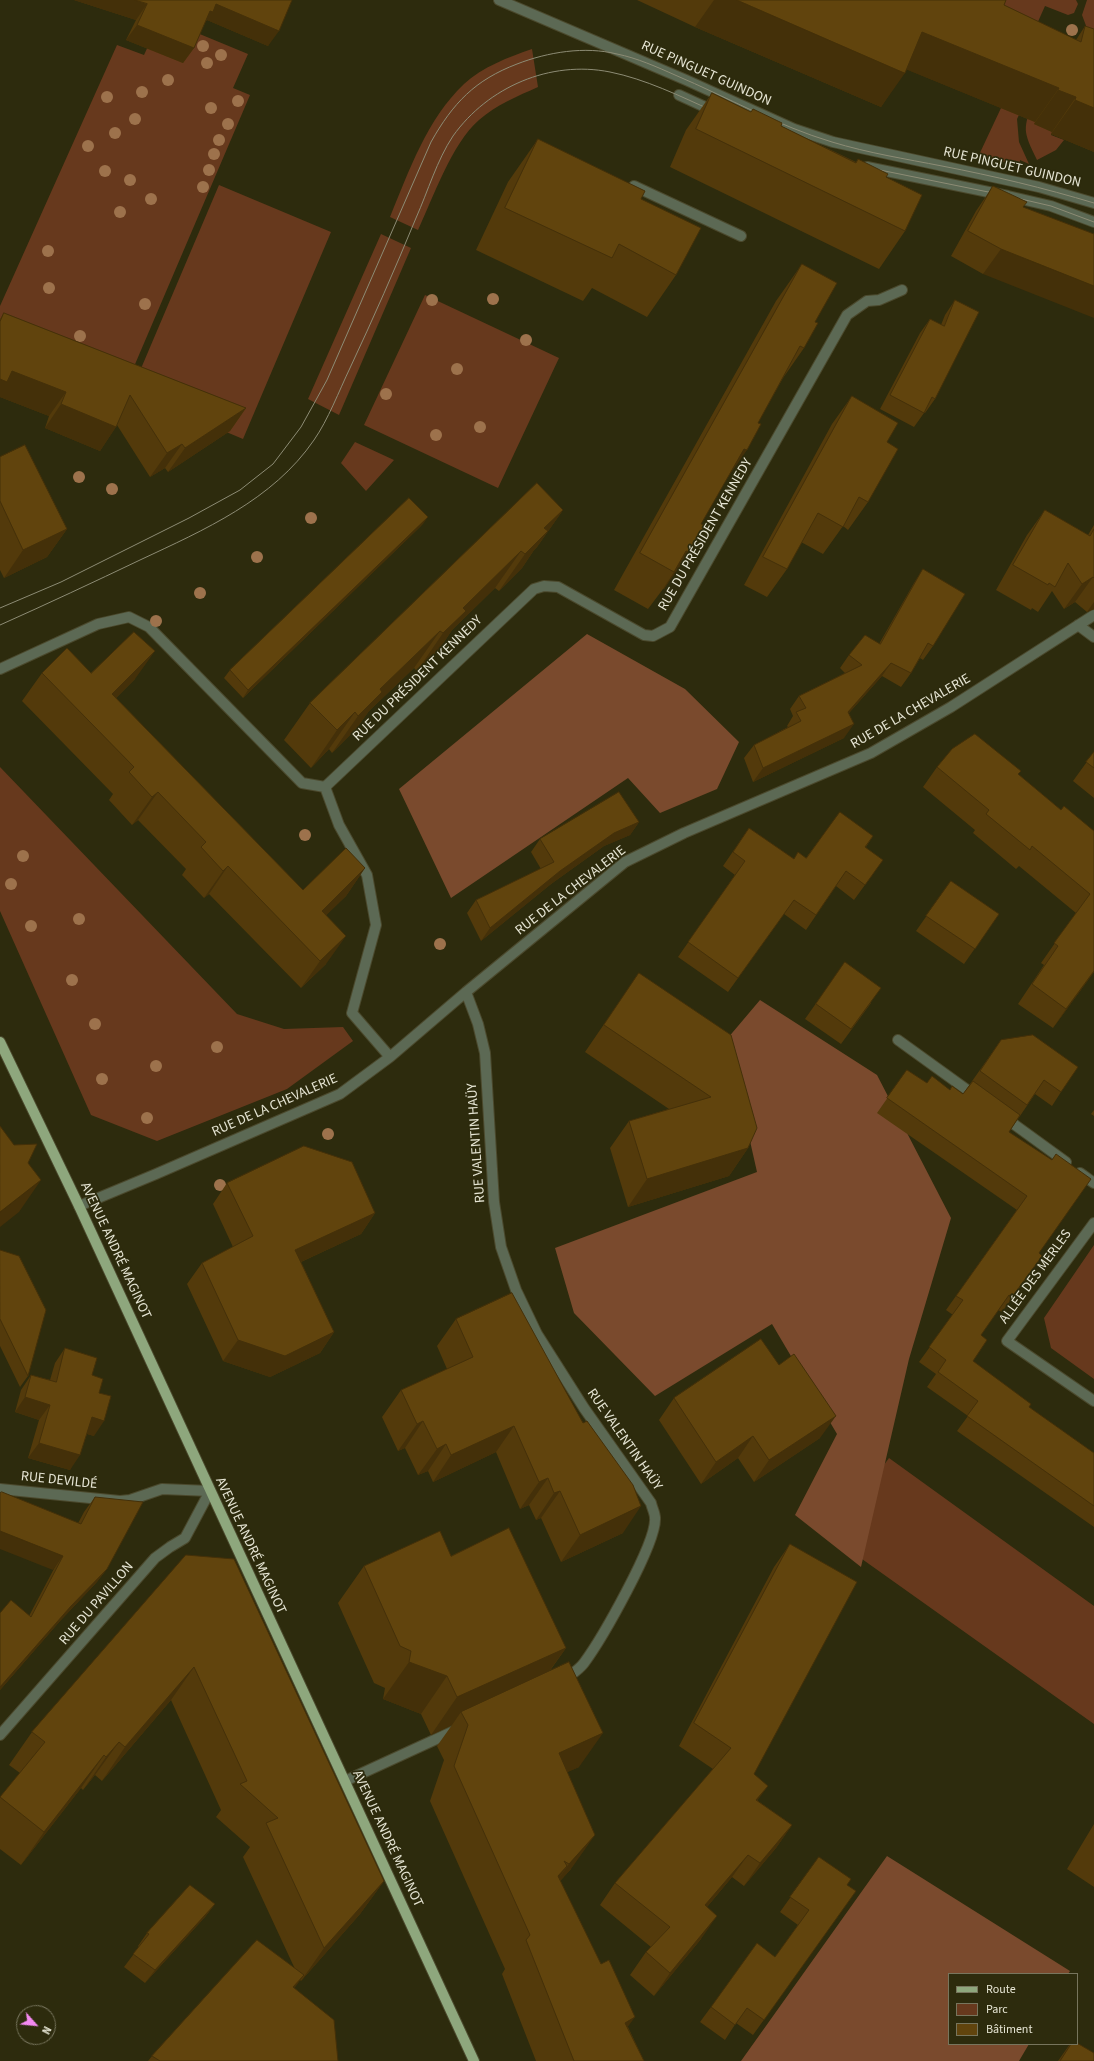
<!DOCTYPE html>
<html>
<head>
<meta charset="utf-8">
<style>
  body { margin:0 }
  #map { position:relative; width:1094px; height:2061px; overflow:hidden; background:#2d2b0d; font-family:"Source Sans 3",sans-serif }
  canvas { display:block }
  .legend { position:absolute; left:948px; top:1973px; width:130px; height:72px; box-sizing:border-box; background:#2d2b0d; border:1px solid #77755d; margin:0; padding:5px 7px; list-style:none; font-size:12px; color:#e6e5d4 }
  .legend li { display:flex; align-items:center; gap:8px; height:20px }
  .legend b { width:20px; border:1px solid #77755d }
  .north { position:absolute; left:16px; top:2005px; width:40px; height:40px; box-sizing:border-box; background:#2d2b0d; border:1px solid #77755d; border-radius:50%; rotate:117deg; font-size:11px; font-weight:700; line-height:16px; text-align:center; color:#e6e5d4 }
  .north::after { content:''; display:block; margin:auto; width:14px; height:18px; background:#f489f1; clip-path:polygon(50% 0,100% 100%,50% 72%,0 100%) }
</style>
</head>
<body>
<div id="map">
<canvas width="1094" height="2061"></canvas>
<ul class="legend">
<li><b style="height:5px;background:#8ea77d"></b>Route</li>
<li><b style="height:11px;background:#67391d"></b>Parc</li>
<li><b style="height:11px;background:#61440d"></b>Bâtiment</li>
</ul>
<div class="north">N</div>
</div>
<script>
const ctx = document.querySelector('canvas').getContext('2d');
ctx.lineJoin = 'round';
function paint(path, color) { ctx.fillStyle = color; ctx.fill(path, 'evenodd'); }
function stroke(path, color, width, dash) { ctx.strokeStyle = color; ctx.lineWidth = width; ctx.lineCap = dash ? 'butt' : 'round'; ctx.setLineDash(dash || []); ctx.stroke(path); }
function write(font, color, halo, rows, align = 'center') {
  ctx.font = font + ' "Source Sans 3",sans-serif'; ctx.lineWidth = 3.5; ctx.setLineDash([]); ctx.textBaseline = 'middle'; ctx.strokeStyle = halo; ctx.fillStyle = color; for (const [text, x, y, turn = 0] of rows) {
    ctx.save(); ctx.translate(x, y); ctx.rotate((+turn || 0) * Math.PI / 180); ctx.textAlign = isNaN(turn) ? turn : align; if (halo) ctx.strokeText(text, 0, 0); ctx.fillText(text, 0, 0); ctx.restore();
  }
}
paint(new Path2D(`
  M929,0H1076L1078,4L1074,13L1068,15L1045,6L1028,44L1048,55L1017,119L1019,142L1029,164L1020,160V165L978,157L1001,108Z
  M1087,0H1094V34L1088,31L1082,15Z
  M161,18L248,54L233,88L250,95L124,390L0,342V306L117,45L144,55Z
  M532,49L538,87C518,96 496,105 479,120C452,143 433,198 418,230L390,217C409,171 427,119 464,84C482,67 509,57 532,49Z
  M1035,99L1052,132L1051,135L1064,140L1056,150L1037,160C1023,131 1022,129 1035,99Z
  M219,185L331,232L243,439L131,392Z
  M381,234L411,248L339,415L308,399Z
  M425,295L559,358L498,488L364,425Z
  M355,442L394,460L366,491L341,463Z
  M0,767L237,1014L284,1029L343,1027L353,1041L287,1089L157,1141L91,1115L0,911Z
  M1094,1245V1379L1051,1348L1044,1318Z
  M889,1458L1094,1606V1724L831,1537Z`), '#67391d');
paint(new Path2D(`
  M587,634L685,689L739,742L717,789L660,813L628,778L451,898L399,789Z
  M760,1000L877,1075L951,1218L909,1359L861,1567L795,1515L837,1434L772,1324L655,1396L574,1313L555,1248L757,1172L727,1039Z
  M887,1856L1070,1971L1068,1974H949V2044H1029L1019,2061H741Z`), '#7a4a2d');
const service = new Path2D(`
  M679,95L716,112
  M867,167L1008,196L1051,206L1094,222
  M634,186L741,236`);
const minor = new Path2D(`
  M499,0L686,80L794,129L833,142L1039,187L1094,203
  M1078,625L1094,637
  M0,669L98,624L129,617L149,627L302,783L325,787
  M466,992L478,1024L485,1053L494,1202L501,1247L516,1290L537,1334L584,1408L651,1503C652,1508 655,1513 655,1518C657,1543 601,1640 584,1663C579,1670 570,1675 563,1681
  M898,1040L977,1097
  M390,1057L352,1013L376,925L367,875L339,825L325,787L534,589L544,586L558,587L644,635L653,636L670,627L847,315L867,301L879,300L902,290
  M1004,1117L1066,1162
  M1080,1173L1094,1183
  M79,1206L156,1174L340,1094L390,1057L466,992L625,862L684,833L871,753L951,707L1094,615
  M1094,1223L1007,1341L1094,1401
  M0,1489L120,1501L130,1500L162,1489L210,1491L185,1538L170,1547L155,1558L0,1735
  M345,1781L456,1730`);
const primary = new Path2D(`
  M0,1042L79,1206L474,2061`);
stroke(service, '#4b492d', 12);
stroke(minor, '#4b492d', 12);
stroke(primary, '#4b492d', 12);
stroke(service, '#5c6954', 10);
stroke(minor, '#5c6954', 10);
stroke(primary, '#8ea77d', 10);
stroke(new Path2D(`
  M870,168L1008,196L1051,206L1094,222
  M0,608L61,582L189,518L240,490L273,464L301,427L327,380L431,142C453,103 475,80 517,64C548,52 585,46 617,54C637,58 657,67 675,75C727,97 778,126 832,142C868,153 906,159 942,166C994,176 1044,188 1094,203
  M0,625C47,604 94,582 140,560C204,530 273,500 314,440C328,420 339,391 350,368C373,319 395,269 416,218C428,191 437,160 453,136C488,87 550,60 610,72C645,79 680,96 713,111`), '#8d8c75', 1);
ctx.fillStyle = '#9d724c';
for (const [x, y] of [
  [1072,30],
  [203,46],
  [221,55],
  [207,63],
  [168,80],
  [142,92],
  [107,97],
  [238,101],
  [211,108],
  [135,119],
  [228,124],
  [115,133],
  [219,140],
  [88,146],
  [214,154],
  [209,170],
  [105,171],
  [130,180],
  [203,187],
  [151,199],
  [120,212],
  [48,251],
  [49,288],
  [493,299],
  [432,300],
  [145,304],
  [80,336],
  [526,340],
  [457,369],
  [386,394],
  [480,427],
  [436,435],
  [79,477],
  [112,489],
  [311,518],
  [257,557],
  [200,593],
  [156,621],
  [305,835],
  [23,856],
  [11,884],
  [79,919],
  [31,926],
  [440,944],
  [72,980],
  [95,1024],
  [217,1047],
  [156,1066],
  [102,1079],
  [147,1118],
  [328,1134],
  [220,1185]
]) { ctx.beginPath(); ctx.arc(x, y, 6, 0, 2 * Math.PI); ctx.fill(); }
paint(new Path2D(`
  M74,0H292L268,46L207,20L203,25L194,48L183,63L126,40L136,20Z
  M637,0H1006L1004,5L1076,40L1085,26L1094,152L1051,134L1052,132L1034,124L1035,122L906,69L881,107L695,27Z
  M712,93L751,112L753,109L781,126L856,162L858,159L886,177L905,231L879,269L670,167L686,130Z
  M538,139L641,199L676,275L647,317L592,288L583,301L476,250L508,182Z
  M993,186L1023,207L1094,234L983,274L951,256L976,211Z
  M802,264L815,322L804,348L783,378L701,524L705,525L664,589H663L648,609L614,590L776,301Z
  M955,300L935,399L925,413H924L914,427L880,409L920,333L930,319L941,325L945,315Z
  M4,313L246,408L230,431L168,472L165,468L150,477L117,425L100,451L45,428L49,416L0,397V319Z
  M852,396L887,442L868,502L848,530L843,526L823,554L801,542L787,569L767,597L744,585L832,424Z
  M0,457L67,529L47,557L4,578L0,570Z
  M563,510L537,547L534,550L522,568L499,591L495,588L452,630L440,648L417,671L414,668L369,711L356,729L332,753L329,749L311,768L284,740L310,703Z
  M1045,510L1088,535L1094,525V609L1087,612L1075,602L1064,609L1052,591L1038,612L1032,608L1031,610L996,590L1027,535Z
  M423,524L243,698L224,678L230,670Z
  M923,569L933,646L923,660L920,658L911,673L901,687L882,676L849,713L844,738L753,782L744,758L754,745L788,727L787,726L793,716L790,709L799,696L845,673L840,668L849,655L879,644L914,583Z
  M42,673H91L135,679L116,698L303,890L365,868L346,896L326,915V964L301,988L209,894L204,898L182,875L186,869L138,820L132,825L109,800L113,794L22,701Z
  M1094,752V798L1073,781Z
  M937,767L1018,774L1061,810L1094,831V972L1053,1028L1018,1004L1044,965L1041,963L1076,913L1019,866L1016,869L973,833L975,830L923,787Z
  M639,822L630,835L604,846L551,884L481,941L467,913L476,900L541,869L531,852L540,839Z
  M749,828L794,859L806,858L873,836L866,847L873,874L854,900L836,886L806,930L784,914L728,992L678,957L735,875L723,866Z
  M951,881L999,914L964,964L916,931Z
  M845,962L871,1003L841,1044L805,1019Z
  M639,973L748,1148L729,1176L628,1207L610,1148L629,1121L669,1109L585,1052Z
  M1001,1040L1061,1092L1052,1106L1035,1094L1009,1132L1052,1160L1039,1253L1042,1256L1002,1312L998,1310L981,1335L973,1361L1029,1407L1094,1453V1527L957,1431L968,1416L927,1387L936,1374L919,1362L953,1315L946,1310L1017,1210L877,1113L907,1070L927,1083L963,1094Z
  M1094,1110V1116L1091,1114Z
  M227,1183L375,1213L361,1234L301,1262L334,1332L320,1353L270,1377L223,1361L187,1284L202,1263L233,1247L213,1204Z
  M0,1250L28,1376L20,1387L0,1346Z
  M456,1319L623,1533L561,1562L541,1518L536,1520L529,1505L520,1509L496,1452L433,1482L428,1471L418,1475L405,1448L398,1451L382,1417L401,1390L447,1369L437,1346Z
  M65,1348L92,1375L99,1393L94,1436L87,1434L70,1470L28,1458L39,1420L15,1412L21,1390L31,1375L50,1380L55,1363Z
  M674,1398L820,1438L754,1482L738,1458L701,1484L659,1420Z
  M95,1497L107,1569L96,1583L60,1621L0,1690V1613L29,1616L84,1512Z
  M790,1544L754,1774L758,1801L792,1825L776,1848L744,1886L732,1877L707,1907L701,1939L654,1996L630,1975L646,1952L651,1947L600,1905L615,1883L713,1769L679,1746L774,1567Z
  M186,1555L384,1881L360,1914L301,1981L300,1980L294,1988L338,2061H148L152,2056L295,1969L243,1857L250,1847L216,1817L221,1810L171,1700L102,1781L95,1775L83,1790L81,1788L21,1865L0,1849V1797L20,1773L9,1765L32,1732Z
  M451,1556L566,1648L549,1672L579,1767L567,1772L571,1869L560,1881L628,2027L644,2061H536L502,1974L505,1969L430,1801L444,1760L437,1746L452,1725L431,1735L421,1714L383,1699L385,1688L374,1683L338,1603L364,1566Z
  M1094,1824V1887L1067,1869Z
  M819,1857L847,1885L856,1891L753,2035L736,2023L725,2040L700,2022L711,2007L775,1957L798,1925L780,1912Z
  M215,1904L205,1917L145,1983L124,1967L139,1947L138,1946L147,1933Z
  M1070,2044L1094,2061H1058Z`), '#533a0b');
paint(new Path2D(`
  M74,0H135L147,4L136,20Z
  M714,0H737L905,73L881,107L695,27Z
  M216,4L279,31L268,46L207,20L201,28L210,11Z
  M137,25L194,48L183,63L126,40Z
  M922,32L1059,88L1035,122L898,66Z
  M1058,90L1076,97L1052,132L1034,124Z
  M1075,100L1094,108V152L1051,134Z
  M1001,249L1094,286V318L983,274Z
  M12,371L66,392L49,416L0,397V379Z
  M61,404L116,427L100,451L45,428Z
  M246,408L230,431L168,472L185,448Z
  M182,444L165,468L150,477L167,453Z
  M744,449L747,450L721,487Z
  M563,510L537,547L534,550L522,568L499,591L525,554L544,528Z
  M428,517L423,524L243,698L248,690Z
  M67,529L47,557L4,578L23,550Z
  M521,551L495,588L452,630L440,648L417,671L443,633L463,608Z
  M686,551L690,552L664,589H663L674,572Z
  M1093,577L1075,602L1064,609L1082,584Z
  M1094,602V609L1087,612Z
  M440,631L414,668L369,711L356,729L332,753L358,716L380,689Z
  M155,651L135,679L93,721L112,694Z
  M891,663L882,676L838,725L848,712Z
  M355,712L329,749L311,768L337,730Z
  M854,724L844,738L753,782L763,768Z
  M158,792L138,820L132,825L152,797Z
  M639,822L630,835L604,846L551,884L481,941L490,928L560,871L614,833Z
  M228,866L209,894L204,898L223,871Z
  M365,868L346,896L303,938L322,911Z
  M346,936L326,964L301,988L320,961Z
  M1094,971V972L1053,1028L1066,1009Z
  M748,1148L729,1176L628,1207L647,1179Z
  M41,1180L19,1212L0,1227V1212Z
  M375,1213L361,1234L281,1271L295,1250Z
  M334,1332L320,1353L270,1377L223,1361L238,1340Z
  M25,1397L50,1405L39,1420L15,1412Z
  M836,1416L820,1438L754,1482L769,1460Z
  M92,1417L104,1421L94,1436L81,1432Z
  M423,1421L405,1448L398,1451L417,1424Z
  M514,1426L496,1452L433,1482L451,1455Z
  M753,1436L738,1458L701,1484L716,1462Z
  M39,1443L80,1455L70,1470L28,1458Z
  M446,1444L428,1471L418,1475L437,1449Z
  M548,1478L529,1505L520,1509L539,1482Z
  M560,1491L541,1518L536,1520L554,1493Z
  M641,1506L623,1533L561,1562L580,1535Z
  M0,1531L63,1556L53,1570L0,1549Z
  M107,1569L96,1583L60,1621L0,1690V1687L71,1606Z
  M566,1648L539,1685L461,1712L452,1725L431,1735L457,1697Z
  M409,1662L447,1676L421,1714L383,1699Z
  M194,1667L171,1700L102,1781L125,1747Z
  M603,1733L579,1767L535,1787L559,1753Z
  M119,1742L95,1775L83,1790L106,1757Z
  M104,1755L81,1788L21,1865L44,1832Z
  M768,1786L752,1808L756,1800Z
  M792,1825L776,1848L744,1886L760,1863Z
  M595,1835L571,1869L544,1899L569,1864Z
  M748,1855L732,1877L690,1927L705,1905Z
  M567,1866L543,1901L558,1876Z
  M384,1881L360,1914L301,1981L324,1948Z
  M215,1904L205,1917L145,1983L155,1970Z
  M717,1916L701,1939L654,1996L670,1973Z
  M304,1975L296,1986L286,1997L293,1987Z
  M635,2017L610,2051L625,2023Z`), '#443009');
const building = new Path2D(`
  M135,0H292L279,31L216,4L213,12L210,11L194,48L137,25L147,4Z
  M737,0H1006L1004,5L1081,42L1085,26L1094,29V108L1075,100L1076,97L1058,90L1059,88L922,32L905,73Z
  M712,93L751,112L753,109L782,123L781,126L856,163L858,159L888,174L886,177L922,195L905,231L696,129Z
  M538,139L645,191L641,199L701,228L676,275L619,244L612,258L505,208Z
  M993,186L1027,202L1023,207L1094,234V286L1001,249L968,231Z
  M802,264L837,283L815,322L818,323L804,348L800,346L758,423L761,424L747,450L744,449L701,524L705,525L690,552L686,551L674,572L640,553Z
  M955,300L979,312L935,399L932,397L924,413L890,395L930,319L944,326Z
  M4,313L246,408L185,448L182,444L167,453L130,395L116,427L61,404L66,392L12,371L7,382L0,379V322Z
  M852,396L898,423L887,442L898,449L868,502L859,497L843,527L818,513L787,569L763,557Z
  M25,445L67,529L23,550L0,501V457Z
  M537,483L563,510L544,528L548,531L525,554L521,551L463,608L466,611L443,633L440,631L380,689L382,692L358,716L355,712L337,730L310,703Z
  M409,498L428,517L248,690L230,670Z
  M1045,510L1090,536L1094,529V578L1093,577L1082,584L1068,563L1055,587L1049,583L1048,585L1013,565Z
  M923,569L965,594L933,646L928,643L911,673L891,663L848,712L854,724L763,768L754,745L801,721L796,712L806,708L799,696L862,665L849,655L865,635L880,644Z
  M134,632L155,651L112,694L303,890L346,848L365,868L322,911L346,936L320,961L228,866L223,871L201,847L206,842L158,792L152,797L129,772L134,767L42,673L67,648L91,673Z
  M975,734L1021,771L1018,774L1061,810L1064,806L1094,831V971L1066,1009L1032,984L1058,946L1054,943L1090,894L1032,846L1030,850L986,814L989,810L937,767L952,749Z
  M1094,752V768L1086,762Z
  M619,792L639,822L614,833L560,871L490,928L476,900L554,862L540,839Z
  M840,812L873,836L865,847L883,860L865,885L846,871L816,915L794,900L738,978L688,942L745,861L733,852L749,828L794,859L798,852L806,858Z
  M951,881L999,914L975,949L926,916Z
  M845,962L881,988L851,1029L816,1004Z
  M639,973L731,1035L757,1128L748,1148L647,1179L629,1121L711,1097L604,1025Z
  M1033,1035L1078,1067L1061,1092L1044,1080L1027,1105L980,1071L1001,1040Z
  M907,1070L927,1083L932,1076L950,1090L952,1086L963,1094L973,1081L1020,1115L1009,1132L1052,1160L1056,1154L1091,1179L1039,1253L1042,1256L1012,1297L1009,1295L981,1335L987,1340L973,1361L1031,1404L1029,1407L1094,1453V1506L967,1416L978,1401L938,1372L946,1360L929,1347L963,1300L956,1296L1027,1196L887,1098Z
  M0,1126L14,1145L37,1144L28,1163L41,1180L0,1212Z
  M304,1146L352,1162L375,1213L295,1250L334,1332L285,1356L238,1340L202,1263L253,1236L227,1183Z
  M0,1250L19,1256L46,1310L28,1376L0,1319Z
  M512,1293L583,1423L587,1421L633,1485L641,1506L580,1535L560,1491L554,1493L548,1478L539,1482L514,1426L451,1455L446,1444L437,1449L423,1421L417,1424L401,1390L473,1357L456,1319Z
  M761,1339L779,1365L794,1354L836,1416L769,1460L753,1436L716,1462L674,1398Z
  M65,1348L97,1358L92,1375L103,1379L99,1393L111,1396L104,1421L92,1417L80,1455L39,1443L50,1405L25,1397L31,1375L56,1382Z
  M2,1492L81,1524L95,1497L143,1502L107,1569L71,1606L0,1687V1613L11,1600L31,1617L63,1556L0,1531V1493Z
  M509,1528L566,1648L457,1697L447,1676L409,1662L411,1651L400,1646L364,1566L440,1531L451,1556Z
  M790,1544L857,1582L754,1774L768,1786L756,1800L792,1825L760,1863L748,1855L705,1905L717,1916L670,1973L646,1952L670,1927L615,1883L731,1748L694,1723Z
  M186,1555L234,1559L384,1881L324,1948L266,1823L278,1818L240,1784L247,1781L194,1667L125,1747L119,1742L106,1757L104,1755L44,1832L0,1797L45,1742L32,1732Z
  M569,1662L603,1733L559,1753L595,1835L569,1864L564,1861L567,1866L558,1876L601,1964L609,1960L635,2017L625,2023L644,2061H574L526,1940L530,1935L454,1766L468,1725L461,1712Z
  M819,1857L851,1879L847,1885L856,1891L764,2020L747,2008L735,2025L711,2007L757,1943L775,1957L809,1910L790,1897Z
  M190,1885L215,1904L155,1970L133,1954L149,1934L147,1933Z
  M257,1940L304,1975L293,1987L334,2020L338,2061H160L152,2056Z
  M1077,2043L1094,2053V2061H1060L1071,2044H1077Z`);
paint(building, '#61440d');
stroke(building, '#443009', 1);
write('14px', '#e6e5d4', '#2d2b0d', [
  ["RUE PINGUET GUINDON",706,74,24],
  ["RUE PINGUET GUINDON",1012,168,13],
  ["RUE DU PRÉSIDENT KENNEDY",706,535,-60],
  ["RUE DU PRÉSIDENT KENNEDY",418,679,-44],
  ["RUE DE LA CHEVALERIE",911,712,-30],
  ["RUE DE LA CHEVALERIE",571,891,-38],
  ["RUE DE LA CHEVALERIE",275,1106,-24],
  ["RUE VALENTIN HAÜY",477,1143,-94],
  ["AVENUE ANDRÉ MAGINOT",115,1251,65],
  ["ALLÉE DES MERLES",1036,1277,-54],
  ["RUE VALENTIN HAÜY",624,1440,55],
  ["RUE DEVILDÉ",59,1481,6],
  ["AVENUE ANDRÉ MAGINOT",250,1546,65],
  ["RUE DU PAVILLON",97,1604,-49],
  ["AVENUE ANDRÉ MAGINOT",387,1839,65]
]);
</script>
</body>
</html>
